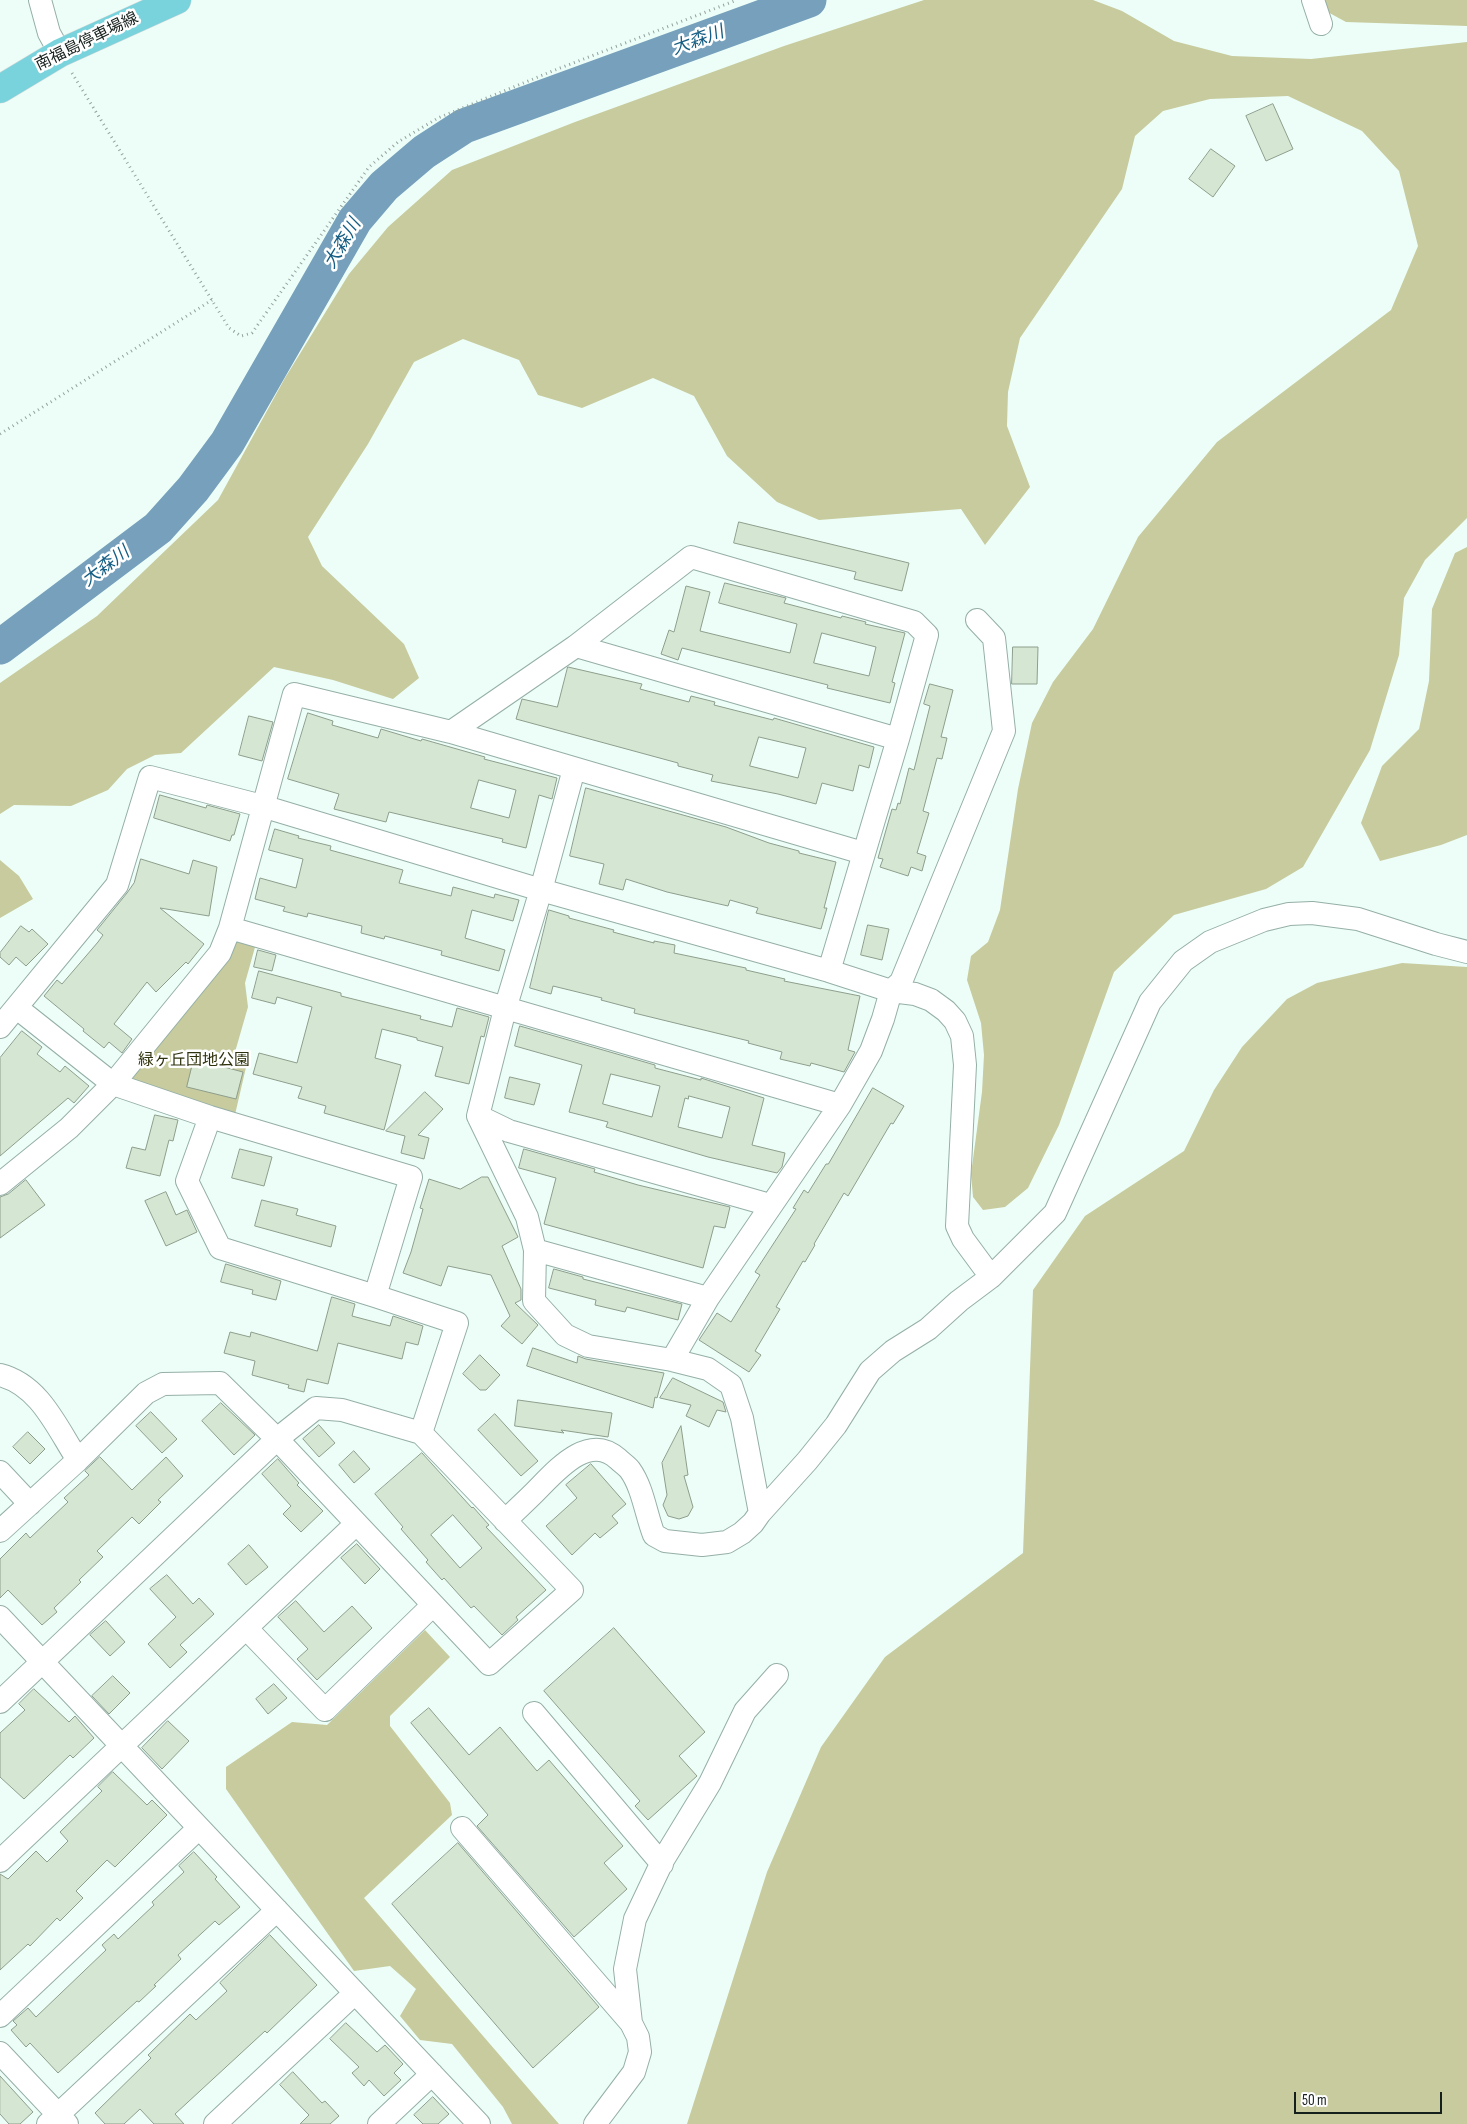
<!DOCTYPE html>
<html>
<head>
<meta charset="utf-8">
<style>
  body { margin:0 }
  #map { position:relative; width:1467px; height:2124px; overflow:hidden; background:#edfef8; font-family:"Sofia Sans Condensed",sans-serif }
  canvas { display:block }
  .scale { position:absolute; left:1294px; top:2092px; width:148px; height:22px; box-sizing:border-box; border:2px solid #151f1c; border-top:0; padding-left:6px; font-size:15px; line-height:18px; white-space:nowrap; color:#151f1c; -webkit-text-stroke:4px #fff; paint-order:stroke }
</style>
</head>
<body>
<div id="map">
<canvas width="1467" height="2124"></canvas>
<div class="scale">50 m</div>
</div>
<script>
const ctx = document.querySelector('canvas').getContext('2d');
ctx.lineJoin = 'round';
function paint(path, color) { ctx.fillStyle = color; ctx.fill(path, 'evenodd'); }
function stroke(path, color, width, dash) { ctx.strokeStyle = color; ctx.lineWidth = width; ctx.lineCap = dash ? 'butt' : 'round'; ctx.setLineDash(dash || []); ctx.stroke(path); }
function write(font, color, halo, rows, align = 'center') {
  ctx.font = font + ' "Sofia Sans Condensed","Noto Sans JP",sans-serif'; ctx.lineWidth = 5; ctx.setLineDash([]); ctx.textBaseline = 'middle'; ctx.strokeStyle = halo; ctx.fillStyle = color; for (const [text, x, y, turn = 0] of rows) {
    ctx.save(); ctx.translate(x, y); ctx.rotate((+turn || 0) * Math.PI / 180); ctx.textAlign = isNaN(turn) ? turn : align; if (halo) ctx.strokeText(text, 0, 0); ctx.fillText(text, 0, 0); ctx.restore();
  }
}
paint(new Path2D(`
  M924,0H1093L1122,11L1174,41L1232,56L1311,59L1467,42V518L1425,560L1404,598L1399,655L1370,750L1303,867L1266,889L1174,915L1114,972L1059,1125L1028,1188L1005,1207L983,1210L973,1197L971,1174L982,1092L984,1055L981,1023L967,980L971,956L988,942L1000,910L1018,789L1032,723L1053,682L1093,629L1138,537L1217,442L1391,310L1418,246L1399,171L1362,131L1288,96L1210,99L1163,111L1135,136L1122,189L1020,338L1008,392L1007,426L1030,487L985,545L961,509L819,520L777,502L727,456L694,396L653,378L582,408L538,395L519,360L463,339L414,362L368,444L308,537L322,566L404,644L419,678L393,699L333,680L274,667L181,753L155,755L127,769L108,790L71,806L14,805L0,814V683L97,616L218,500L285,378L349,274L388,227L452,170L575,122L784,46Z
  M1321,0H1467V26L1346,22L1324,10Z
  M1467,547V835L1441,845L1380,861L1361,823L1382,766L1419,729L1429,681L1432,609L1455,553Z
  M0,860L19,876L33,899L0,918Z
  M233,934L257,940L245,983L248,1007L235,1052L247,1063L234,1119L121,1082Z
  M1402,963L1467,967V2124H687L767,1872L821,1747L885,1657L1023,1553L1033,1290L1085,1216L1184,1151L1214,1090L1242,1047L1287,999L1317,983Z
  M425,1630L450,1657L390,1716V1726L450,1803L452,1815L364,1898L559,2124H512L503,2107L452,2044L420,2040L400,2016L416,1989L390,1966L354,1971L226,1789V1767L292,1722L327,1725Z`), '#c7cb9e');
stroke(new Path2D(`
  M0,647L158,528L193,489L227,443L355,220L384,186L424,152L464,126L809,0`), '#76a0bb', 35);
const building = new Path2D(`
  M1273,104L1293,149L1266,161L1246,116Z
  M1211,149L1235,166L1213,197L1189,179Z
  M739,522L909,563L902,591L854,579L856,572L734,543Z
  M725,583L786,598L784,603L841,618L842,616L866,622L865,624L905,633L892,682L895,683L890,703L827,688L828,685L682,648L678,660L661,654L669,630L674,632L686,586L710,592L700,631L790,653L797,624L719,603ZM822,633L876,647L869,676L814,663Z
  M1013,647H1038L1037,684H1012Z
  M568,667L642,684L640,689L689,702L691,696L715,702L714,705L773,720L774,718L874,747L869,768L859,765L853,791L822,783L816,804L778,794L711,781L713,775L678,766V763L516,719L522,699L557,707ZM759,737L806,748L798,778L750,766Z
  M930,684L953,690L941,737L947,738L942,759L937,758L923,811L929,813L917,853L926,856L922,871L911,867L908,876L880,867L883,859L878,858L892,809L896,810L898,803L900,804L909,768L914,770L930,706L924,704Z
  M308,713L333,721L332,725L378,738L381,729L421,741L422,739L485,757L484,759L557,778L552,799L539,795L526,848L502,842L503,839L389,812L386,822L334,809L339,794L288,779ZM479,780L516,790L509,818L471,808Z
  M249,716L273,722L262,761L239,755Z
  M586,788L726,827L769,843L799,851V853L836,862L824,908H827L821,929L756,913L758,908L730,900L728,906L667,892L626,879L623,890L599,884L604,864L570,856Z
  M160,795L206,808L207,805L240,814L234,835H232L230,841L154,818Z
  M275,829L299,836L298,838L331,846L330,850L403,870L399,883L451,896L453,887L494,898L495,894L519,900L513,921L472,910L465,938L505,950L499,971L441,955L442,951L385,936L384,939L361,933L362,926L308,913L307,917L283,911L285,907L255,899L260,878L296,888L303,859L269,850Z
  M141,859L189,874L193,860L217,867L209,916L160,908L204,944L188,964L186,962L156,992L147,982L114,1024L132,1039L122,1053L109,1042L104,1048L83,1031L84,1029L44,996L57,980L62,984L98,942L103,935L97,930L127,893L134,883Z
  M549,910L569,916V918L614,930L613,932L654,943V941L675,945L674,953L746,968V970L785,979L784,981L860,996L848,1050L855,1052L844,1072L811,1063L810,1066L780,1059L782,1052L748,1043L749,1041L634,1013L635,1009L601,1000L602,998L553,986L551,994L530,988Z
  M868,925L889,929L882,960L861,955Z
  M21,926L29,932L32,929L48,944L26,966L16,957L9,965L0,957V953Z
  M258,950L276,955L272,971L254,967Z
  M259,971L341,993V996L421,1016L420,1019L452,1027L457,1008L489,1017L484,1037L481,1036L469,1084L435,1076L443,1047L417,1040V1038L382,1029L375,1058L401,1065L384,1130L324,1113L326,1106L298,1098L302,1087L253,1074L259,1053L297,1063L312,1007L277,997L275,1004L252,998Z
  M520,1026L655,1065V1068L701,1080V1078L764,1098L752,1145L785,1153L782,1167L777,1173L708,1157L606,1127L608,1122L569,1112L582,1065L515,1046ZM611,1074L660,1086L652,1117L603,1104ZM689,1096L730,1107L722,1138L678,1127L685,1098L688,1099Z
  M22,1031L42,1047L37,1054L60,1072L65,1066L89,1086L74,1103L68,1098L0,1156V1058Z
  M194,1059L243,1072L236,1099L187,1087Z
  M510,1077L540,1084L534,1105L505,1098Z
  M873,1088L904,1106L893,1124L891,1123L848,1196L844,1193L814,1244L815,1245L805,1262L803,1261L776,1307L780,1309L755,1351L761,1355L749,1372L699,1340L717,1313L731,1322L760,1275L755,1272L796,1209L793,1208L804,1190L808,1193L826,1164H828Z
  M425,1092L443,1109L418,1135L429,1138L424,1159L401,1153L405,1136L386,1131Z
  M155,1115L178,1120L173,1141L169,1140L160,1176L126,1168L132,1147L145,1150Z
  M240,1149L272,1157L264,1186L232,1178Z
  M524,1149L595,1169L594,1172L638,1185L730,1207L725,1228L714,1226L703,1268L544,1224L556,1178L519,1168Z
  M482,1177H488L518,1237L502,1246L521,1289V1300L515,1303L538,1325L522,1344L501,1326L510,1316L491,1275L448,1266L441,1286L403,1273L411,1252L423,1209L420,1208L429,1179L460,1189Z
  M26,1180L45,1205L0,1238V1197L8,1194Z
  M166,1192L176,1215L187,1210L197,1232L166,1246L145,1201Z
  M262,1200L298,1209L296,1215L336,1226L331,1247L255,1226Z
  M226,1264L281,1281L276,1300L252,1294L253,1290L221,1282Z
  M554,1269L583,1277V1279L682,1304L678,1320L627,1307L625,1312L595,1305L596,1300L549,1288Z
  M332,1297L355,1304L352,1316L390,1326L393,1316L423,1326L418,1345L406,1342L402,1359L338,1343L328,1384L307,1379L304,1392L288,1388L289,1385L252,1375L255,1361L224,1353L230,1332L250,1337L251,1332L317,1351Z
  M533,1348L577,1363L578,1356L586,1359L664,1373L657,1398L655,1397L653,1408L527,1366Z
  M480,1355L500,1375L486,1390H480L463,1374Z
  M673,1378L723,1402L726,1412L717,1410L709,1427L686,1416L691,1405L660,1398Z
  M518,1400L612,1413L608,1437L561,1430L564,1433L515,1426Z
  M221,1403L255,1435L234,1455L202,1421Z
  M151,1412L177,1439L162,1453L136,1426Z
  M495,1414L538,1461L521,1476L478,1430Z
  M319,1425L335,1443L319,1457L303,1439Z
  M681,1426L688,1475L684,1476L693,1507L688,1516L679,1519L668,1516L663,1505L667,1495L662,1463Z
  M28,1432L45,1449L30,1464L13,1447Z
  M354,1451L370,1469L354,1483L339,1465Z
  M422,1453L472,1508L473,1507L489,1525L486,1527L546,1590L516,1617L518,1620L502,1635L474,1606L471,1608L444,1578L442,1580L426,1562L428,1560L401,1529L403,1527L375,1494ZM453,1515L482,1548L460,1568L431,1535Z
  M100,1457L132,1490L166,1457L183,1476L158,1500L161,1502L139,1524L132,1517L97,1551L103,1557L79,1580L81,1582L54,1608L57,1612L42,1625L8,1590L0,1598V1559L26,1533L30,1538L68,1502L64,1498L89,1475L85,1471Z
  M278,1459L299,1483L297,1485L323,1511L301,1532L283,1514L291,1506L262,1474Z
  M591,1464L626,1504L612,1516L618,1523L600,1538L595,1533L572,1555L546,1526L577,1498L566,1485Z
  M357,1544L380,1569L365,1584L341,1558Z
  M249,1545L268,1567L246,1585L228,1564Z
  M167,1575L193,1604L199,1598L214,1614L180,1645L187,1652L170,1668L148,1644L176,1617L150,1589Z
  M296,1601L324,1632L352,1606L372,1628L317,1680L297,1659L308,1649L278,1617Z
  M106,1621L125,1642L110,1656L90,1635Z
  M614,1628L705,1732L679,1756L697,1776L648,1820L635,1806L640,1801L544,1691Z
  M113,1676L130,1693L109,1714L92,1696Z
  M274,1684L287,1698L268,1714L256,1699Z
  M34,1689L69,1722L75,1716L94,1738L73,1758L70,1755L24,1799L0,1777V1733L25,1710L19,1704Z
  M429,1708L469,1755L500,1727L537,1771L549,1760L623,1846L604,1863L627,1889L574,1937L477,1826L488,1815L411,1723Z
  M168,1721L189,1741L162,1769L142,1748Z
  M113,1772L147,1805L152,1800L167,1815L115,1867L107,1860L76,1891L83,1898L60,1921L57,1918L30,1946L28,1944L0,1970V1874L8,1879L36,1851L47,1862L68,1841L60,1832L102,1791L98,1787Z
  M458,1843L599,2007L533,2068L392,1904Z
  M194,1852L217,1877L215,1879L240,1907L219,1925L215,1921L178,1955L181,1959L154,1985L156,1986L139,2002L137,2001L58,2073L30,2043L26,2047L11,2030L17,2025L13,2021L28,2008L36,2017L106,1950L102,1945L114,1934L118,1939L154,1905L152,1902L184,1872L179,1866Z
  M270,1935L317,1985L267,2033L265,2031L239,2055L175,2114L184,2124H154L140,2109L124,2124H105L95,2113L151,2058L148,2055L190,2014L196,2020L227,1991L220,1983Z
  M346,2023L377,2052L385,2045L403,2064L394,2073L401,2080L384,2096L369,2080L364,2086L352,2073L359,2067L330,2039Z
  M293,2072L322,2103L325,2101L339,2116L330,2124H300L309,2115L280,2085Z
  M0,2076L33,2112L20,2124H9L0,2114Z
  M433,2097L449,2114L438,2124H423L414,2115Z`);
paint(building, '#d5e6d3');
stroke(building, '#8e9e8c', 1);
const minor = new Path2D(`
  M40,0L49,33L60,53
  M1313,0L1321,24
  M576,646L898,739
  M451,732L576,646L691,557L914,622L927,635L898,739L829,971
  M574,769L541,890L505,1009L478,1116L527,1217L535,1250L534,1301L565,1335L588,1346L672,1360L708,1369L731,1385L742,1418L760,1513
  M230,928L840,1105
  M17,1008L113,1084L210,1117L411,1177L375,1296
  M0,1027L117,885L150,777L262,806L541,890L829,971L891,991L915,994L931,1000L946,1011L955,1021L962,1036L965,1065L957,1226L963,1239L991,1277
  M478,1116L509,1131L770,1205
  M210,1117L187,1181L220,1248L375,1296L457,1323L421,1433
  M0,1184L69,1128L113,1084L220,953L230,928L294,694L451,732L863,853
  M535,1250L708,1298
  M672,1360L708,1298L840,1105L871,1051L883,1019L891,991L901,982L1004,731L994,638L977,620
  M0,1375C40,1385 57,1428 78,1460
  M0,1472L30,1504
  M505,1521C515,1511 525,1502 535,1492C556,1471 588,1432 618,1459C622,1463 627,1466 630,1470C643,1488 646,1515 654,1535L665,1541L702,1545L727,1542L742,1533L753,1523L760,1513L807,1461L836,1425L870,1371L893,1351L928,1329L959,1301L991,1277L1055,1213L1150,1002L1183,961L1210,942L1264,920L1289,914L1312,913L1358,919L1436,944L1467,952
  M0,1531L78,1460L146,1393L163,1384L220,1383L277,1439L489,1664L572,1590L421,1433L342,1410L316,1408L277,1439L0,1702
  M0,1617L479,2124
  M246,1628L325,1710L433,1605
  M534,1713L662,1864
  M462,1828L631,2023
  M0,1861L356,1524
  M0,2016L199,1828
  M0,2053L67,2124
  M48,2124L277,1910
  M215,2124L355,1993
  M379,2124L432,2074
  M595,2124L634,2072L640,2052L638,2037L631,2023L625,1969L635,1919L663,1860L710,1783L745,1711L777,1675`);
const major = new Path2D(`
  M0,89L60,53L177,0`);
stroke(minor, '#95afa7', 24);
stroke(major, '#dadbdb', 29);
stroke(new Path2D(`
  M72,73L229,328L241,336L252,333L369,167L398,142L438,118L555,70L737,0
  M0,434L212,300`), '#94a29d', 3, [1, 4]);
stroke(minor, '#fff', 22);
stroke(major, '#79d3dc', 28);
write('16px', '#151f1c', '#fff', [
  ["南福島停車場線",87,42,-26]
]);
write('16px', '#30320d', '#fff', [
  ["緑ヶ丘団地公園",194,1061]
]);
write('italic 18px', '#165e84', '#fff', [
  ["大森川",698,41,-20],
  ["大森川",343,244,-59],
  ["大森川",106,567,-37]
]);
</script>
</body>
</html>
